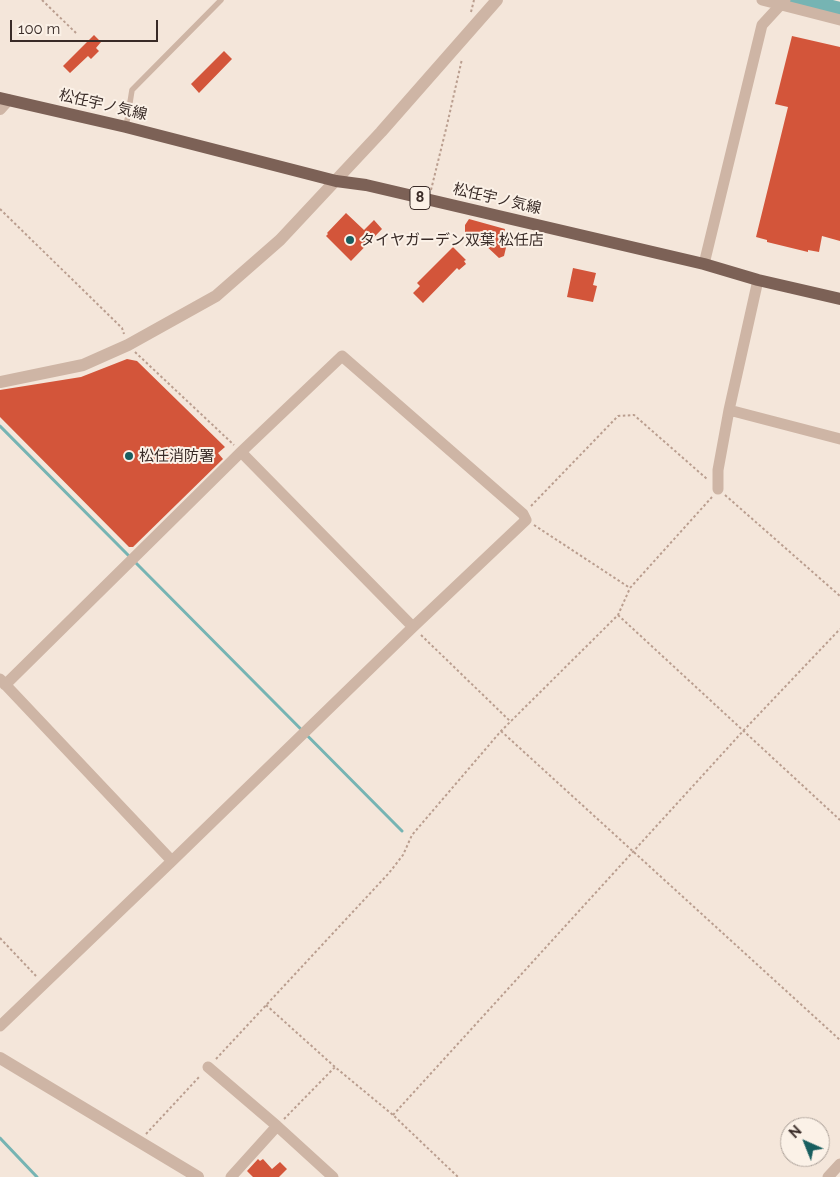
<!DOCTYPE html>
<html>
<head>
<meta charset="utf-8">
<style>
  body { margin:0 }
  #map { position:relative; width:840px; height:1177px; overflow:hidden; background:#f4e6da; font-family:Raleway,sans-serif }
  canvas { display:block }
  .north { position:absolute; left:780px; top:1117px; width:50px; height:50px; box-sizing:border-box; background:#fbf1e7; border:1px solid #ada29a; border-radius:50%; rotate:316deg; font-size:14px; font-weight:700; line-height:20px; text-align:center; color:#392b27 }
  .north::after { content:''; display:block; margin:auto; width:18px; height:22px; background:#185e5f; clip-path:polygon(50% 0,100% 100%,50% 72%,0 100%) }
  .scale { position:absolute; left:10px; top:20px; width:148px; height:22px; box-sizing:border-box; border:2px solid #392b27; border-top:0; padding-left:6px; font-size:15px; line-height:18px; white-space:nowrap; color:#392b27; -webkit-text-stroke:4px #fbf1e7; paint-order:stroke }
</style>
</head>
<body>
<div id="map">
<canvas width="840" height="1177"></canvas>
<div class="north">N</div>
<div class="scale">100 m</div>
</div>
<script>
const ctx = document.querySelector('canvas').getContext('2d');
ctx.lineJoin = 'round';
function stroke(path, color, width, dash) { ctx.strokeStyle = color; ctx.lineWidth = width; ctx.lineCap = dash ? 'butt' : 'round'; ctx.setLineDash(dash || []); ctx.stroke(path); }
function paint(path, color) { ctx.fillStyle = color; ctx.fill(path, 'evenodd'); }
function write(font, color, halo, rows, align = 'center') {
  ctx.font = font + ' Raleway,"Noto Sans JP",sans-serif'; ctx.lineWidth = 4; ctx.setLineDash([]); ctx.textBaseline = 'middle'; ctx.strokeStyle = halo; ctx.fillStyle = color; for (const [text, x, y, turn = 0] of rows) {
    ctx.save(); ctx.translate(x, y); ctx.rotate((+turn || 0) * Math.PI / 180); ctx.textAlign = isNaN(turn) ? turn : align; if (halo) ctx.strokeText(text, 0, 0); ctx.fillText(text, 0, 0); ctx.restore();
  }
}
stroke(new Path2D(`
  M0,426L130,557
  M134,561L402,831
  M0,1138L37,1177`), '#76b4b3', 3);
stroke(new Path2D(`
  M795,0L840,11`), '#76b4b3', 18);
paint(new Path2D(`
  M94,35L101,42L96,48L99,51L91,59L88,56L70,73L63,66Z
  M792,36L840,47V241L822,236L819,252L808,250V252L767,242V240L756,237L788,107L775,104Z
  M224,51L232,59L199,93L191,84Z
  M346,213L364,230L374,220L382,229L351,261L326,236L328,234L327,233Z
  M469,219L505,229L504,234L509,235L504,256L499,258L483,243L476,241V238L465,235V225Z
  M453,247L466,260L464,261L466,264L459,270L457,268L423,303L413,293L420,286L417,283Z
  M573,268L596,273L593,285L597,286L593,302L567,297Z
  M127,359L137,361L225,447L218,453L223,459L133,547H129L0,417V390L81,377Z
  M258,1159L260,1161L263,1159L272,1169L280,1162L287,1169L279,1177H253L247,1171Z`), '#d3553a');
stroke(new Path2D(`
  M42,0L76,33
  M471,12L474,0
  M431,190L447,125L462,59
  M0,209L122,328L124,334
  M135,352L234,445
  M725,495L840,596
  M531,506L618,416L634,415L707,479
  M534,525L630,588
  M618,615L840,820
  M421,635L511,722
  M501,731L840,1040
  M0,938L36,976
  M266,1005L335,1067L393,1115L458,1177
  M216,1059L389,873L403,855L412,835L501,731L618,615L630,588L712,497
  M393,1115L744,730L840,629
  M284,1119L335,1067
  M146,1134L200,1076`), '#ba9e8f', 2, [2.5, 2.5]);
stroke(new Path2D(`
  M126,127L132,90L221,0`), '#ceb5a5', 5.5);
stroke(new Path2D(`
  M762,0L840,20
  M704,264L762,25L785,0
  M729,410L840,439
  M241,452L413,627
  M718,489V470L729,410L758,280
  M0,679L172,861
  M0,1026L172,861L413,627L526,520L523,514L342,356L241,452L5,685
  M208,1067L277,1126L333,1177
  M231,1177L277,1126
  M828,1177L840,1164`), '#ceb5a5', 11);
stroke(new Path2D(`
  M0,109L8,100
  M0,382L83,365L128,345L216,296L280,240L381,132L497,0
  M0,1058L198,1177`), '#ceb5a5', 12);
stroke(new Path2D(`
  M0,98L126,127L336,181L366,185L704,264L758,280L840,299`), '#7c6156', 12);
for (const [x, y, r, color] of [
  [350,240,5,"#185e5f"],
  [129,456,5,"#185e5f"]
]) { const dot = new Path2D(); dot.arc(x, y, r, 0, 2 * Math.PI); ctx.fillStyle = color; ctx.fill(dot); stroke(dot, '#fbf1e7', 2); }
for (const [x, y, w] of [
  [420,198,20]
]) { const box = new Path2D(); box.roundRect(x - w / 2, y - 11.5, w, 23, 4); ctx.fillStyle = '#fbf1e7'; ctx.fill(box); stroke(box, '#392b27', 1); }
write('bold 14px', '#392b27', null, [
  ["8",420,198]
]);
write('15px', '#392b27', '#fbf1e7', [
  ["松任宇ノ気線",103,105,13],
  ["松任宇ノ気線",497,199,13]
]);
write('15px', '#392b27', '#fbf1e7', [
  ["タイヤガーデン双葉 松任店",360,240],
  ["松任消防署",139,456]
], 'left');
</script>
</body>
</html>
